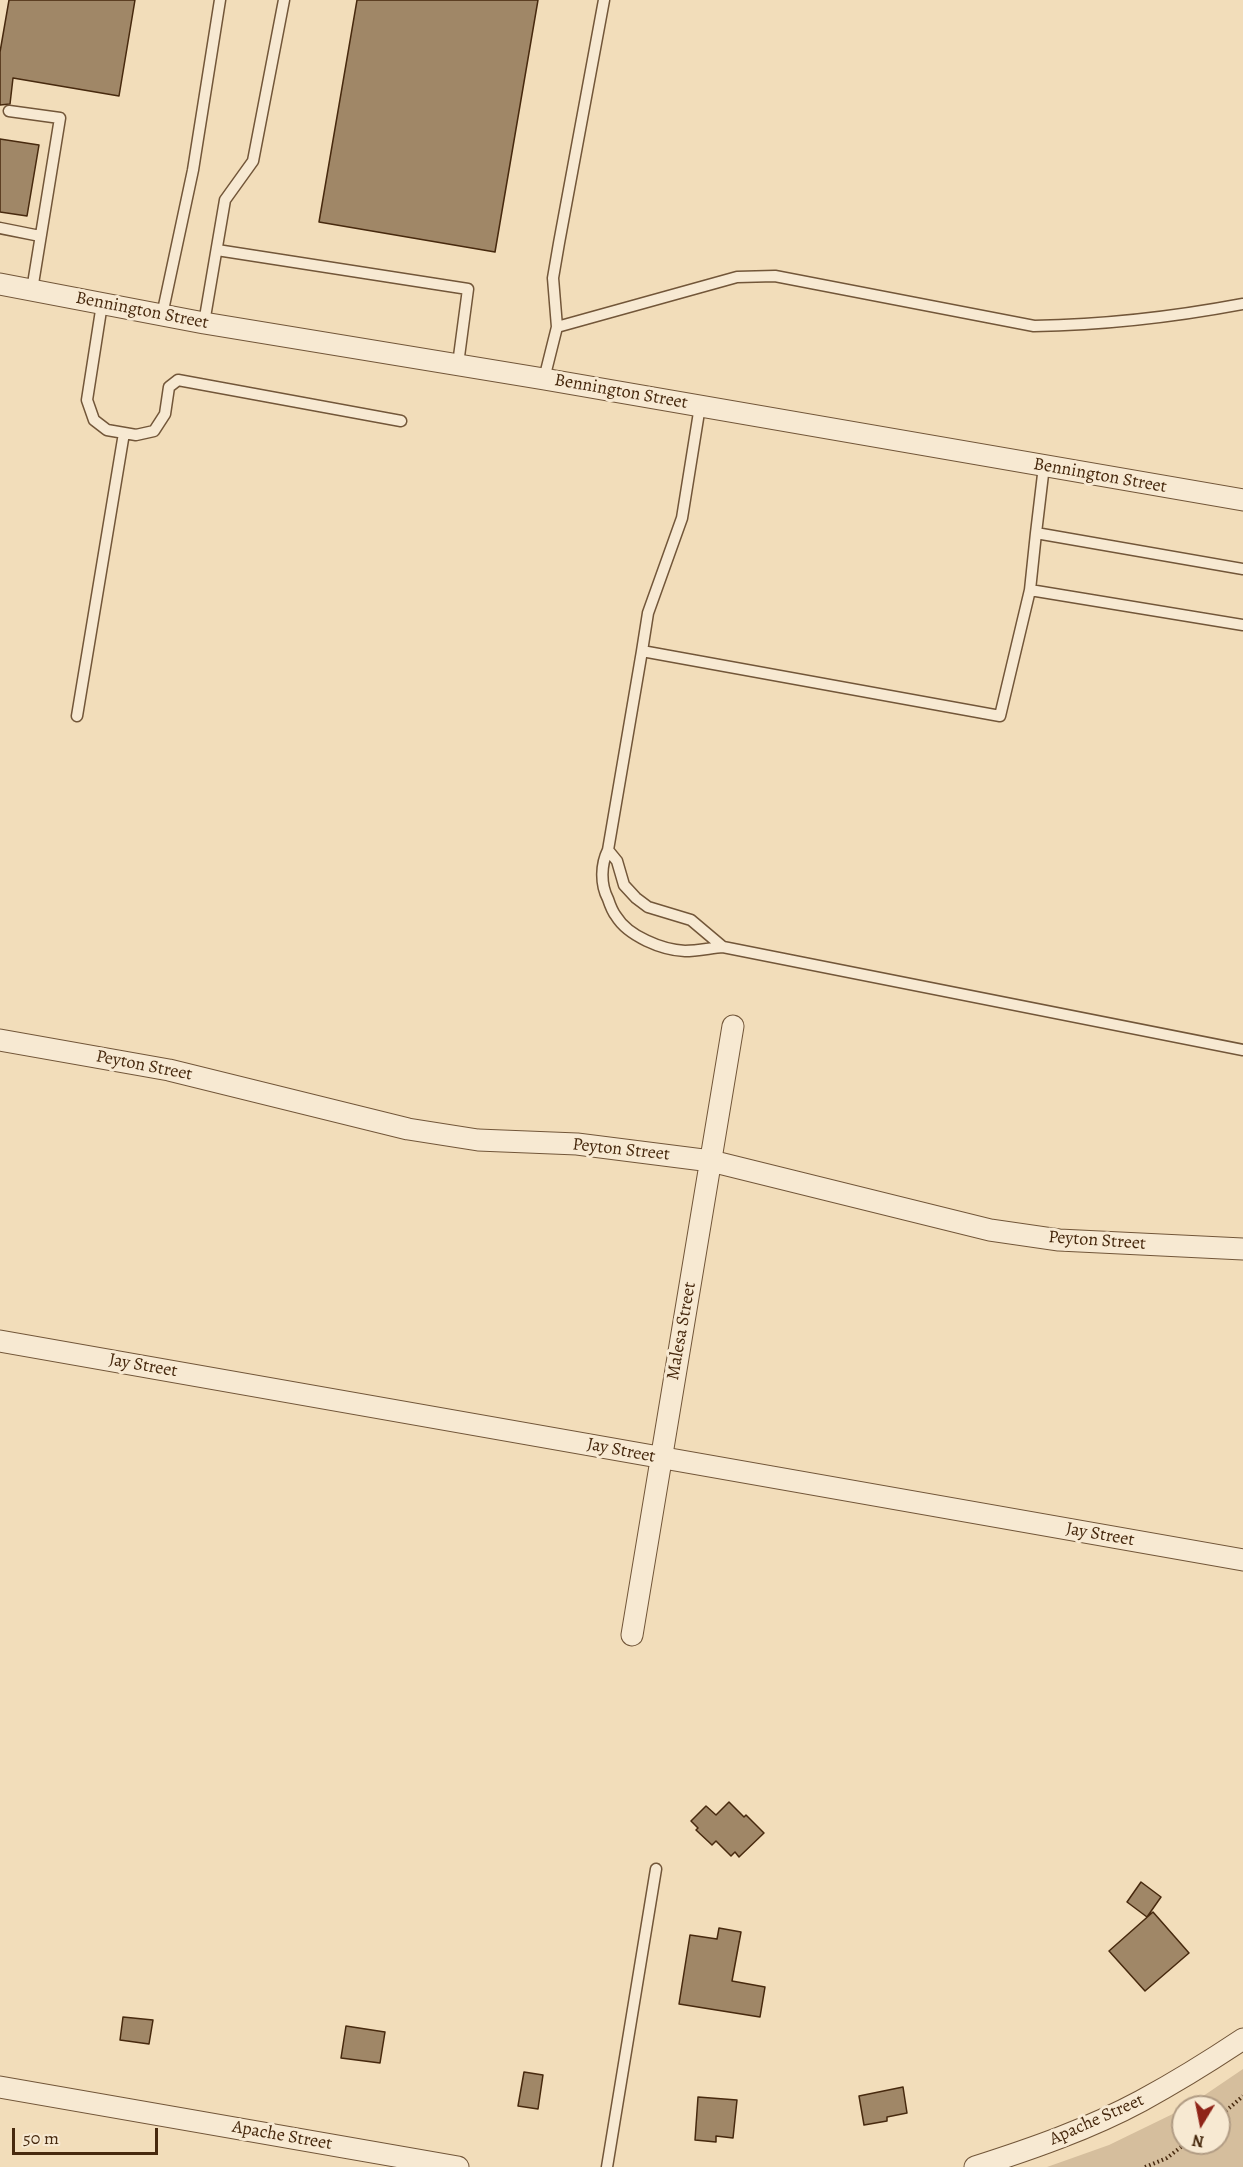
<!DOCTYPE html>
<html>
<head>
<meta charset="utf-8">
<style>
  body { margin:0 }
  #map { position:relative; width:1243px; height:2167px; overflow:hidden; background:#f2ddba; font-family:Alegreya,serif }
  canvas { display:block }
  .north { position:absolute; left:1171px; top:2095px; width:60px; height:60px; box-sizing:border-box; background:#f7e9d2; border:2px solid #b19c84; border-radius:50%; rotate:190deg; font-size:16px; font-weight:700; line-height:24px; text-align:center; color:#47290e }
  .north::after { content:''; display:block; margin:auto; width:21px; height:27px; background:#8f2418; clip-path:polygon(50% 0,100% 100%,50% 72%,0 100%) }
  .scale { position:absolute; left:12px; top:2128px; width:146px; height:27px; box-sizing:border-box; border:3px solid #47290e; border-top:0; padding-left:8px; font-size:18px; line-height:21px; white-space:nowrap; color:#47290e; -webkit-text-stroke:4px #f7e9d2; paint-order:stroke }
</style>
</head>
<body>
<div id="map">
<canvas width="1243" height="2167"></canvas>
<div class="north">N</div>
<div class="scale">50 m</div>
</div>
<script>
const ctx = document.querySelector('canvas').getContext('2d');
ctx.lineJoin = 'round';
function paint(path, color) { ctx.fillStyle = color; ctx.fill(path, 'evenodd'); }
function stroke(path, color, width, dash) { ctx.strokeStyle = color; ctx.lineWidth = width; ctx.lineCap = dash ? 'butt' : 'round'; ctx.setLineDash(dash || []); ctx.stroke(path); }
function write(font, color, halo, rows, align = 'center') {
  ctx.font = font + ' Alegreya,serif'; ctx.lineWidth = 6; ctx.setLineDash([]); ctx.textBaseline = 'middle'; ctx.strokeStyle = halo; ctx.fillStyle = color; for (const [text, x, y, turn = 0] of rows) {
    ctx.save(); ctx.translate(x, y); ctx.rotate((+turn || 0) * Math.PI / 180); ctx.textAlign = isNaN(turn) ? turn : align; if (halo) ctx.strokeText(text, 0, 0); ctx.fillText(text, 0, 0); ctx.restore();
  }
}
paint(new Path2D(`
  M1243,2069V2167H1047L1109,2145L1183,2109V2143H1219V2107H1187Z`), '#d5be9d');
const building = new Path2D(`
  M9,0H135L119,96L13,78L10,104L0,105V52Z
  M357,0H538L495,252L319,222Z
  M0,139L39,145L27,216L0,212Z
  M729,1802L744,1817L746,1815L764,1833L739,1857L735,1852L731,1856L716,1841L712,1845L696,1830L698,1828L691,1821L706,1806L716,1815Z
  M1141,1882L1161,1897L1147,1917L1127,1902Z
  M1153,1912L1189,1953L1145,1991L1109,1951Z
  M719,1928L741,1932L732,1981L765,1987L760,2017L679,2004L690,1935L717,1939Z
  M123,2017L153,2020L149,2044L120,2040Z
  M346,2026L385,2032L380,2063L341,2058Z
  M524,2072L543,2075L538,2109L518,2106Z
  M903,2087L907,2113L887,2117V2121L864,2125L859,2096Z
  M698,2097L737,2100L733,2138L716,2136V2142L695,2140Z`);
paint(building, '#a08767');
stroke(building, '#47290e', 1.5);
const lane = new Path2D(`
  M9,111L60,118L32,290
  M0,228L40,236
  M217,250L468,289L458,364
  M102,304L87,400L94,420L107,430L136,435L154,431L165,414L169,387L178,380L401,421
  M162,315L193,170L220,0
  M204,323L225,200L253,161L284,0
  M557,327L737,277L775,276L1034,326C1104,325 1174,317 1243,304
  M544,379L557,327L553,278L559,243L604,0
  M700,406L682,518L648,613L642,651L1000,716L1030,590L1036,533
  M1044,466L1036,533L1243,569
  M1030,590L1243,625
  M77,716L124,433
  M608,850L642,651
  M723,947L691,920L648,907L636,898L624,885L617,861L608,850C601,864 600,884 608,899C610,905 612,911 616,916C628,936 662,950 685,951C697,951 711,948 723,947L1243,1050
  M607,2167L656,1869`);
const street = new Path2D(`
  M0,284L204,323L544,379L1243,500
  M0,1040L169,1070L408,1129L478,1140L577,1144L711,1161L990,1230L1059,1240L1243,1249
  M0,1341C415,1412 829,1487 1243,1560
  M632,1635L733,1026
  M0,2087L458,2167
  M975,2167C1031,2149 1089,2129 1141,2101C1176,2082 1210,2061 1243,2039`);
stroke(lane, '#725639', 13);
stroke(street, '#725639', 23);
stroke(new Path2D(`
  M1219,2117L1243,2096
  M1145,2167L1167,2158L1186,2143`), '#47290e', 4, [1.5, 3]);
stroke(lane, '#f7e9d2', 10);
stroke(street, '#f7e9d2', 21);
write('18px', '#47290e', '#f7e9d2', [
  ["Bennington Street",142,311,11],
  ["Bennington Street",621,392,10],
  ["Bennington Street",1100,476,10],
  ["Peyton Street",144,1066,11],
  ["Peyton Street",621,1150,6],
  ["Peyton Street",1097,1241,4],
  ["Malesa Street",682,1331,-80],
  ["Jay Street",143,1366,10],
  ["Jay Street",621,1451,11],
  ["Jay Street",1100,1535,10],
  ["Apache Street",1097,2120,-24],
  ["Apache Street",282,2136,10]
]);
</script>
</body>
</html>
